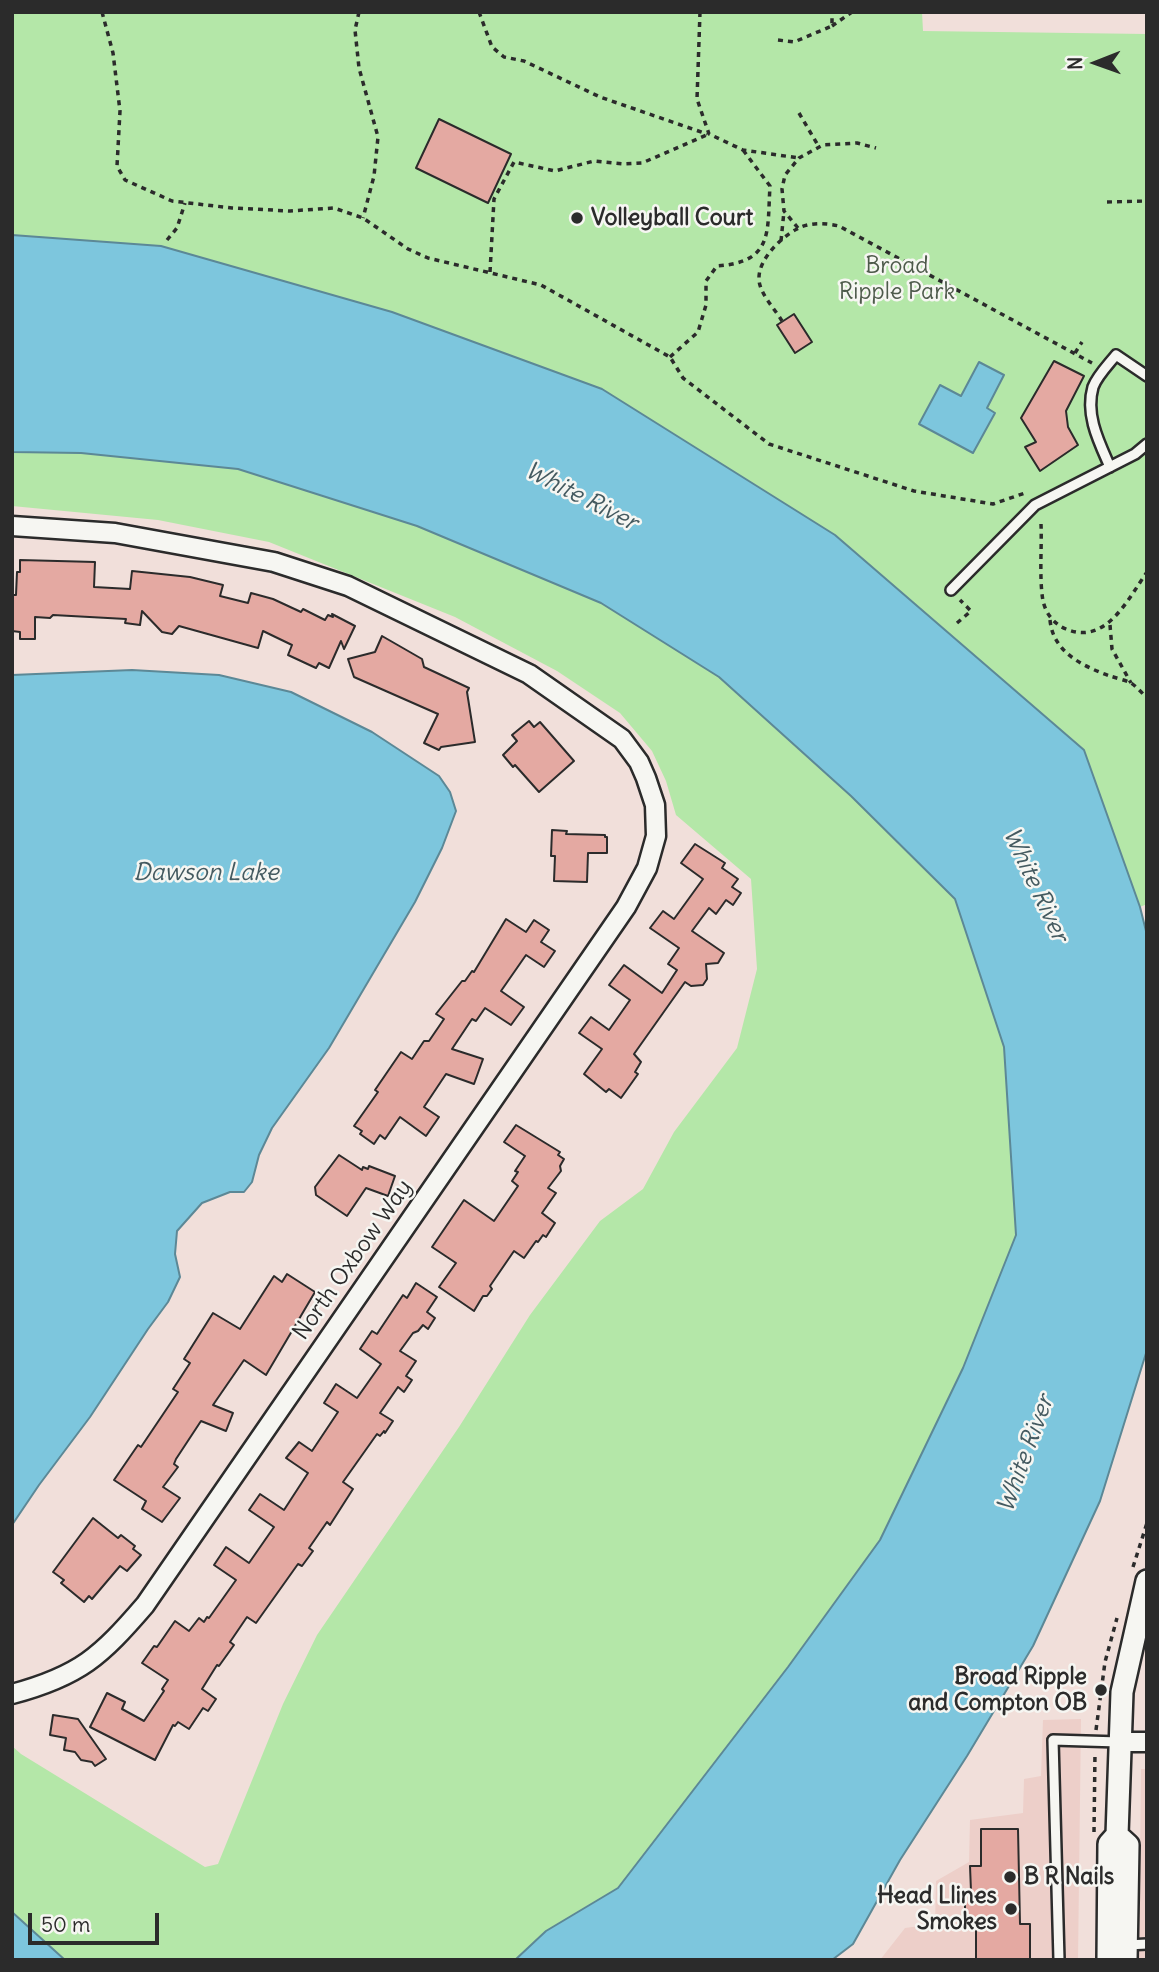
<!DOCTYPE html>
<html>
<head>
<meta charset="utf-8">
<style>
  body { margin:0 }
  #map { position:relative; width:1159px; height:1972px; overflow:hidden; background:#f1dfda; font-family:Delius,sans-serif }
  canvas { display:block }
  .frame { position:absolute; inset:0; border:14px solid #2b2b2b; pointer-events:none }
  .north { position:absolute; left:1061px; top:28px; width:70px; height:70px; -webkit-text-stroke:5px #f6f6f2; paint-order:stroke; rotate:269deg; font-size:19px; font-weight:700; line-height:28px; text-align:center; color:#2b2b2b }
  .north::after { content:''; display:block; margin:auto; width:24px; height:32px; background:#2b2b2b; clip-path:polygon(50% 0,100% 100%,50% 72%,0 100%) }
  .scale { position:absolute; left:28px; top:1913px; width:131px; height:32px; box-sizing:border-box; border:4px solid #2b2b2b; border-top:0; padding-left:9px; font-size:21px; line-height:24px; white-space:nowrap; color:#2b2b2b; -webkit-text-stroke:5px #f6f6f2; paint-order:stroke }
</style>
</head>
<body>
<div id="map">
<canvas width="1159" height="1972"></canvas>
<div class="frame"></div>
<div class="north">N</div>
<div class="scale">50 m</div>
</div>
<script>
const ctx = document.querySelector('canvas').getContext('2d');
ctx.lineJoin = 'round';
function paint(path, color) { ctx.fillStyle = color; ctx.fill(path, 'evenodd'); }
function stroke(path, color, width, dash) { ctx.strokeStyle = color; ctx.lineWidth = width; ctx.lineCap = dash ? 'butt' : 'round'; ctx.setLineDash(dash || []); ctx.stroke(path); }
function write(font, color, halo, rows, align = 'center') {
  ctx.font = font + ' Delius,sans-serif'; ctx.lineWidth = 5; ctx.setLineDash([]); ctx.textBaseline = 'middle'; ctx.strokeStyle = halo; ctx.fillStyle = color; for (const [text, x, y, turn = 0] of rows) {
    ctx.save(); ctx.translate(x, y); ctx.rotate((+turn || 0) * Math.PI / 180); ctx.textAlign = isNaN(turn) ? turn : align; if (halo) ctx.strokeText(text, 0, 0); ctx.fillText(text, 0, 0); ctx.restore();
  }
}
paint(new Path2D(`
  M1081,1719L1078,1960H880L905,1928L935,1924L936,1881L969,1862L970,1820L1023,1813L1024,1779L1041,1776L1043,1720Z
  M1141,1769H1147V1960H1139Z`), '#edcfc9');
paint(new Path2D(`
  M12,12H922L923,31L1147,34V904L1140,907L1084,750L835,535L602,389L392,312L161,246L12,235Z
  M12,452L81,453L238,469L417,526L601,603L719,677L851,796L955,899L1004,1047L1016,1235L963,1368L880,1540L788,1667L618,1888L546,1931L515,1960H65L12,1912V1746L21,1754L205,1867L218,1864L283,1704L317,1635L459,1427L530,1315L600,1221L643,1189L674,1132L737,1048L757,969L751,879L676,815L666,781L652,751L620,713L557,671L455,617L269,542L158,520L12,506Z`), '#b4e7a8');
const water = new Path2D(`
  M12,235L161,246L392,312L602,389L835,535L1084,750L1140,907L1147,935V1350L1100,1501L1033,1646L967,1756L900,1860L853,1944L832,1960H515L546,1931L618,1888L788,1667L880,1540L963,1368L1016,1235L1004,1047L955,899L851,796L719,677L601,603L417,526L238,469L81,453L12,452Z
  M979,362L1004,375L987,408L995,413L973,453L919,424L940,385L961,396Z
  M132,670L219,675L291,692L372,732L439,776L450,792L456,811L442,848L415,902L329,1048L272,1128L259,1155L252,1182L244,1192H230L202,1203L177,1231L175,1254L180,1277L168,1302L148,1329L90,1417L39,1485L12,1525V675Z
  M12,1912L65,1960H12Z`);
paint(water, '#7dc6dd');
stroke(water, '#5c8896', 2);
const building = new Path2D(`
  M439,119L511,154L488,203L416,168Z
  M794,314L812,342L795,353L777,325Z
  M1054,361L1084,376L1066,411L1068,427L1078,445L1040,471L1025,447L1036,442L1021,418Z
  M20,560L95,562L94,587L130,589L132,571L190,577L223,585L220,596L248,603L251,593L273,599L301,612L303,609L325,620L328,615L333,617L332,614L355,626L344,649L341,641L329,668L319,663L316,668L288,655L292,645L263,631L258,648L179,626L172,634L162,632L142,611L140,625L125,623L126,619L53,615L50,618L35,617V639H20V632L12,631V595H16L17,572H20Z
  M382,636L422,659L424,667L469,688L467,692L475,742L441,747L439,750L424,743L438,714L354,677L348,659L375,652Z
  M529,721L534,727L540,722L574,761L539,792L515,765L513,767L503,755L517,741L512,735Z
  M552,830L567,831L566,834L605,835V837H607V853H588L587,882L554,881L555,856H551Z
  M695,844L725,863L722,868L738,879L732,887L741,893L733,905L726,900L716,914L709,908L692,931L724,953L718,963L706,964L707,979L703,985L691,986L685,982L634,1054L641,1062L635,1072L638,1074L621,1098L609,1089L606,1092L584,1074L602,1049L579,1033L591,1017L609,1030L630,1000L609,985L624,965L662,993L677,970L668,964L679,948L650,928L663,911L674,919L703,879L681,863Z
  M506,919L526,932L534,920L549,930L541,942L555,951L544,967L526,955L501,991L524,1007L511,1025L485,1008L476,1021L472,1019L452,1049L483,1059L474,1084L446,1074L424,1107L439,1117L426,1136L400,1117L385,1139L380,1135L374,1144L360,1134L362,1131L354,1126L378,1092L375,1090L401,1052L412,1059L424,1041H429L444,1019L436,1014L462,981H465L472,971L474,972Z
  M516,1125L560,1152L558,1155L564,1159L560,1166L561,1171L548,1188L556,1193L542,1213L555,1223L546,1237L543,1235L538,1242L536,1241L524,1258L514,1251L490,1286L492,1289L487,1296H483L474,1311L439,1287L456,1263L432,1247L464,1200L494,1221L518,1186L512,1181L518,1172L515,1171L525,1156L504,1142Z
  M339,1155L362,1170L363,1167L368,1169L369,1166L395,1176L388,1196L366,1188L347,1216L316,1195L315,1187Z
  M287,1274L315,1292L266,1375L244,1360L213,1405L233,1413L226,1431L201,1421L176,1459L174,1464L178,1467L163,1487L180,1498L162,1522L142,1509L146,1501L114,1480L138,1445L141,1447L178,1392L173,1389L190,1363L184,1359L213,1313L240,1329L274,1276L282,1282Z
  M416,1283L437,1297L427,1312L435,1318L428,1329L423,1325L418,1331L413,1333L400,1351L416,1361L406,1376L412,1380L404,1392L398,1387L380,1413L393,1421L385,1433L384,1431L380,1436L377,1434L343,1482L353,1489L330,1525L327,1522L309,1548L313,1551L302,1566L298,1564L256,1623L247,1617L230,1642L234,1645L219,1666L217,1665L202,1689L216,1699L208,1711L203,1708L189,1729L178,1722L175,1726L173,1725L155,1760L90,1727L107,1693L125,1702L122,1709L144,1721L164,1691L162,1689L168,1680L142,1663L154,1646L157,1647L175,1621L189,1631L199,1618L204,1622L207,1617L209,1618L236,1580L214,1565L226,1547L249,1563L274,1527L249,1510L260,1494L284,1510L308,1473L286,1458L299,1442L312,1451L338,1412L324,1403L336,1384L357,1398L381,1364L360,1349L372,1331L377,1334L403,1295L407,1298Z
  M93,1518L118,1538L121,1535L135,1546L133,1549L141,1555L127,1571L120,1566L92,1599L89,1596L84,1602L61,1583L64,1580L53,1572Z
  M53,1715L78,1719L106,1759L95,1766L92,1762L81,1760L75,1752L64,1750L66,1738L50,1735Z
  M981,1829H1018L1020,1924H1030V1960H976V1924H965V1891H971L970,1866H981Z`);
paint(building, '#e4a9a2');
stroke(building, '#2b2b2b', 2);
const service = new Path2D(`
  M1110,467C1099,442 1085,415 1093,387C1097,376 1108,365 1116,355L1147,376
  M951,590L1035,505L1135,454L1147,444
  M1127,1945L1147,1944
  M1059,1960L1053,1740L1119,1742`);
const minor = new Path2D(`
  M12,526L115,533L274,562L348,586L529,674L622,739L639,762L646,778L655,805L656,836L647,868L626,907L145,1605C101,1656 80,1676 12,1694
  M1119,1742H1147`);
const tertiary = new Path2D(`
  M1117,1835L1128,1845L1126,1960
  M1108,1960L1109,1844L1117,1835L1122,1692L1147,1581`);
stroke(service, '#2b2b2b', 14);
stroke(minor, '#2b2b2b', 23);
stroke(tertiary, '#2b2b2b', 26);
stroke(new Path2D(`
  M102,12L113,53L120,111L117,166L125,180L172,201L232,208L290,211L334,208L363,218L408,249L428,258L541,285L670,357L683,378L769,444L914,491L993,504L1028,492
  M359,12L355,30L359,68L378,137L374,176L363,218
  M479,12L492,47L504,57L524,61L600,97L707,134
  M700,12L697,99L709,134L743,150L799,158
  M832,26L852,12
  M778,40L794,42L832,26V12
  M799,113L819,147
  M1107,202L1147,201
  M798,228L784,211L782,189L785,175L799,158L823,145L857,143L876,148
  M167,240L177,228L185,203
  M781,241L784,211
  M490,272L494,199L514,162L555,171L594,161L623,164L642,163L709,134
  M782,321C775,309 759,293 759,279C758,260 781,237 797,229C809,222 826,223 839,226L1092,363
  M1075,353L1082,342
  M670,357L698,332L706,305V281L717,266C774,262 767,232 770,186L743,150
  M1041,524C1042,547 1039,578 1043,601C1046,614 1054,624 1066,629C1106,646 1128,599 1147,572
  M1050,620C1053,652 1082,666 1110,676C1116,678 1125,680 1131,683C1136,686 1142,693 1147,698
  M957,623L971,611L960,600
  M1110,625L1112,649L1131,683
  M1133,1567L1147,1523
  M1096,1730L1105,1662L1117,1618
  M1094,1832L1095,1752`), '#2b2b2b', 3.5, [5, 5]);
stroke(service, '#f6f6f2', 9);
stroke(minor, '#f6f6f2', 18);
stroke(tertiary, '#f6f6f2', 21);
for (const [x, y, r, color] of [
  [577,218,7,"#2b2b2b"],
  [1101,1690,7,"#2b2b2b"],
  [1010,1877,7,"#2b2b2b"],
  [1011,1909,7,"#2b2b2b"]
]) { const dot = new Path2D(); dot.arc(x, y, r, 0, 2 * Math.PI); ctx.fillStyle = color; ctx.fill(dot); stroke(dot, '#f6f6f2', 2.5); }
write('bold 23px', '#2b2b2b', '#f6f6f2', [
  ["Volleyball Court",591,218],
  ["Broad Ripple",1087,1677,"right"],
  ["and Compton OB",1087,1703,"right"],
  ["B R Nails",1024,1877],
  ["Head Llines",997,1896,"right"],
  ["Smokes",997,1922,"right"]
], 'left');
write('23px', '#4d5a4a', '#f6f6f2', [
  ["Broad",897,266],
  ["Ripple Park",897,292]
]);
write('23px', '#2b2b2b', '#f6f6f2', [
  ["North Oxbow Way",353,1260,-55]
]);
write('italic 24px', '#445a60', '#f6f6f2', [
  ["White River",581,497,27],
  ["Dawson Lake",206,873],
  ["White River",1035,885,65],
  ["White River",1026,1454,-70]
]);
</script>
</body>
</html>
